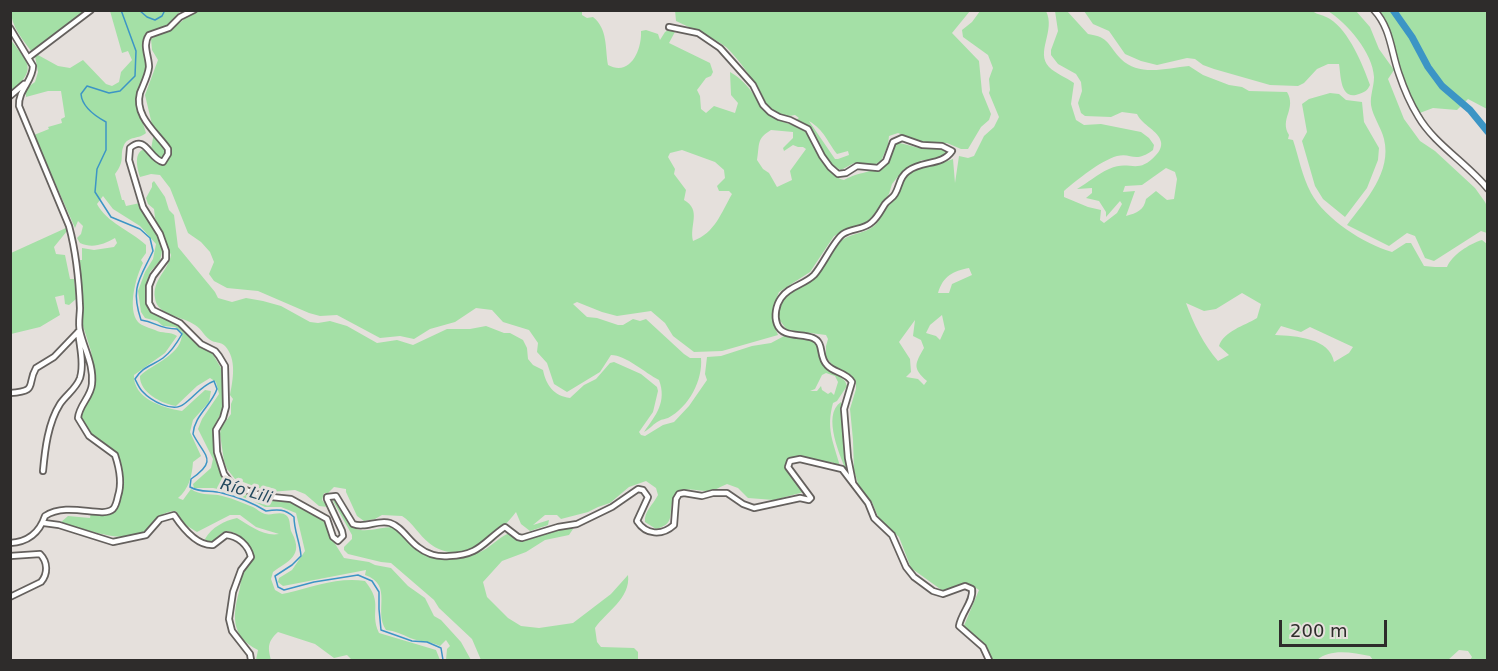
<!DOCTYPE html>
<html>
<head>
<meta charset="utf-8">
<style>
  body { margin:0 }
  #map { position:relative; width:1498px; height:671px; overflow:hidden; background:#e5e0dc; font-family:"DejaVu Sans",sans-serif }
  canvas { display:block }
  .frame { position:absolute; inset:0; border:12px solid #2e2c2b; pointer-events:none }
  .scale { position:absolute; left:1279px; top:620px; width:108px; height:27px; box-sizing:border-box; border:3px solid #2e2c2b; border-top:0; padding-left:8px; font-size:18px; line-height:21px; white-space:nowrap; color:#2e2c2b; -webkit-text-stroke:4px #e5e0dc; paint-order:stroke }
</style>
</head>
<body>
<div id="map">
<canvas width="1498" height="671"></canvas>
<div class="frame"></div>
<div class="scale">200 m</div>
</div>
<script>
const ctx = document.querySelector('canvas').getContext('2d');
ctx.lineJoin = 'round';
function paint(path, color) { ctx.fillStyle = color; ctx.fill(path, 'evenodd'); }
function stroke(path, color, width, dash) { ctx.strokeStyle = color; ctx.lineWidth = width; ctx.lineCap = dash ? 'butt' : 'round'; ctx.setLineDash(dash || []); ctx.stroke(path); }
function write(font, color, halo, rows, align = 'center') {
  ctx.font = font + ' "DejaVu Sans",sans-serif'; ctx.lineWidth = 6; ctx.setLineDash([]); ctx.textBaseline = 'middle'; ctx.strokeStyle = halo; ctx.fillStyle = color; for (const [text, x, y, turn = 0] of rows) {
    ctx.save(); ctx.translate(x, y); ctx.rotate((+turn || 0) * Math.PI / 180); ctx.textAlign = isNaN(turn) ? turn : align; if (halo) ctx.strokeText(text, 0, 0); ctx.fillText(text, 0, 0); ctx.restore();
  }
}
paint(new Path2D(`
  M194,10L582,11V15L587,18L593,17C608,29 605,48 608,65C631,77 642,49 641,31L646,30L658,34L660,40L665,32L672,28L676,30L669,43L710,63L713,72L711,76L706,78L697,90L700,96L701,109L706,113L714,106L735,113L738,103L731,95L730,72C753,85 754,102 775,118C785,125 800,124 808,134C811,139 813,146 816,151C821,162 833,178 844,180C860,171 871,174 887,163L889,152L896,142L919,148L946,149L950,153L935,160H921L919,163L900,174L892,184L889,194L868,222L834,236L810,272L779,292L773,307L774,325L778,335L722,351L694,352L673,336L665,323L651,311L617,316L602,312L577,302L573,304L587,317L597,318L618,325H623L633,319L640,321L646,319L684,354L690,358H701C703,380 689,407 668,418C666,419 662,419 659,421C654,423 650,429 644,432C656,415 667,402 659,380C645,373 626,355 611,355L600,372L567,392L554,384L547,363L537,352L538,343L529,330L503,322L492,310L476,308L455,322L430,329L414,339L400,336L380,338L337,315L320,316L309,313L258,291L227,288L214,281L209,274L214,262L210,252L201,242L188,233L170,188L160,175L151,174L140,177C136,165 133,147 151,149L154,133L145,95L158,60L152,50L151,39L181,22ZM771,130L793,132V138L783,148L784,151L793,145L798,147H803L806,149L790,171L792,180L777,187L769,173L763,169L757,160C760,144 756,139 771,130ZM682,150L715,162L724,170L725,178L717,186L719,191H729L732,194C721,213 715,233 693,241C689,225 702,210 684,200L686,190L674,174L675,169L668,157L670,153Z
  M675,10L970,11L952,33L979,61L982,92L991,114L989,120L981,127L968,149H961L947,143L926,144L898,133L889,136L888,145L881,161L874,165L854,163L841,170L829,164L805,126L796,120L799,118L795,115C767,121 766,98 755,83C747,72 736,56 726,47C711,36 693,29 676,21ZM809,121C825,131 826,140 837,154L848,151L849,155L838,159H835Z
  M11,11H87L32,52C23,40 11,26 11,11Z
  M110,11H181L166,26L144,35L147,69L138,92L137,104L146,133C140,139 128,136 124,145C119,156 126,160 115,174L122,200H124L126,206L140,203L158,234L162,251L160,261L150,272L148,279L146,295L148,303L159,314L178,323L196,343L212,353L221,368L224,407L216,423L213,436L215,449L228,480L249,493L289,499L322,518L327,522L332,539L344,558L369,562L375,565L391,568L408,586L425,598L434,616L441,620L461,642L471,660H446L447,649L450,646L446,640L440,646C430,641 420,642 410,638C402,634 395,631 386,630C373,611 394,585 365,575L366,570L283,586L278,582L279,578L292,570L305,551L296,513L281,507H265L253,501L227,491L213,488H194L193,484L211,468L213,459L198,429L202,419L219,394L216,382L210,378L197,386L176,406C162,404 139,392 140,376C153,363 183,355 182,332L175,327L163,326L157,321L145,318L141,312L138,291L145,272L153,259L156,244L140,226L113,209L103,196L97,204C107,223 130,230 146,245V253L141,260L143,263C136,276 127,309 138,322C142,326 150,328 155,330C162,334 170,331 177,336L165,353L134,375C133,398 162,408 182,411L205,390L211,391L209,402L193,420L190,432L201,456L193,462C192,476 189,489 178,498L183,500L191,489C199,495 209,494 218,495C229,497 243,503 253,507C257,509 261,513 265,514C272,516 281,510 287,516C291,520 289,528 292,533C304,556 288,561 273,572L271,579L275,590L282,594L287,593C314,587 337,577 365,581C384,604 369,611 379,633L436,650L440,660H352L347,655L334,658L315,644L278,632C267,642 268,648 271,660H256L258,650C229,636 233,613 240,588L241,577L253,554C251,545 235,527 224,532C217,535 216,542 208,543L205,539C212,527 224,521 237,518C249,525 264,537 279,534L256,527L240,515H230L197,532L184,524L176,511C156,512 160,522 147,531C126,546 83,528 60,523L68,516L90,518L91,511L105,514L118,504L122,488V479L118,456L111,448L94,438L81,420L82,408L90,398L94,387L95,379L91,351L83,326L80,260H82V248L94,250L114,247L117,243L115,238C104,244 93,249 80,243L77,238L81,234L83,226L78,221L75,228L34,135L49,129L48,127L62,123L61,119L65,117L61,91H48L26,97C25,89 29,86 35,82L38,72L35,56L38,55L58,66L70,68L83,60L106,84L112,86L119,82L121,72L132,60L128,51L122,53Z
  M980,11H1046C1056,31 1035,52 1049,67C1056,74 1066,77 1074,83L1071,104L1076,120L1084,125L1101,124L1141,132L1149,138L1154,145L1153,150C1134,164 1132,152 1117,156C1100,161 1077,180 1064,191V197L1088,207L1101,210L1100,220L1104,223L1117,213L1122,204L1120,201L1106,217V212L1099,201L1086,198L1092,193V188L1077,189C1088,183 1097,174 1109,169C1130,159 1137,176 1156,155C1159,152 1162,147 1161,142C1159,131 1142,125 1137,114L1122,112L1111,117L1085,116L1081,113L1078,103L1082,91L1081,82L1076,74L1058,64L1051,55V50L1058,31L1055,11H1067L1088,34C1110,37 1108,46 1121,59C1139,77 1167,68 1189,66L1203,75L1229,85L1242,87L1249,91L1287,92C1297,109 1279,119 1289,135L1288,139L1293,140C1299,158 1302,176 1311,193C1325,219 1364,244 1392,252L1406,243H1411L1424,266C1431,267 1439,267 1447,267C1452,255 1469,244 1482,240L1487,244L1486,262L1488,271L1487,660H1470L1472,657L1468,651L1459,650L1448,660H1373L1370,656C1353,653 1331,648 1317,660H987L983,650L963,628L979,590L968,583L943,591L911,568L899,537L879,519L872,502L859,487L854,470L853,440L850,409L856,389V382L851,375L834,367L826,357V346L828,339L826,335L787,330L778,318C779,310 781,303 785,297C791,288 803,288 812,280C824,269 829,250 842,240C852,233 865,234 875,225C881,220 882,212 887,206C890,201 896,198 898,192C901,185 902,177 909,172C921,164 939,165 953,159L955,183L959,156L968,158L974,156L984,136L994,127L999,117L989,93L990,90L989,79L993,68L988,55L963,37L962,30L972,22ZM1166,168L1175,172L1177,179L1174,199L1167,200L1156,191L1146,199C1144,210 1137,213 1126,216L1135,191L1123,192L1125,186L1142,185ZM969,268L972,275L952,284L949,293H938C943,276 953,271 969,268ZM1242,293L1261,304L1257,318C1244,326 1224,331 1219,346L1229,355L1218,361C1204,345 1193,323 1186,303L1204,311L1216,309ZM942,315L945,329L940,340L936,336L926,333L930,325ZM915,320L913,336L921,340L924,348C915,364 912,368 927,381L924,385L918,379L906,377L911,372L910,359L899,342ZM1281,326L1301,332L1310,327L1353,347L1349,353L1334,362C1330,338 1296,336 1275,335Z
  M1084,11H1312C1318,15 1324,15 1330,19C1349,31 1363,65 1370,85C1367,91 1365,92 1359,94C1340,101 1341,76 1339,64H1328L1317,69L1304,83L1298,86L1270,85L1214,69L1203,65L1195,59L1187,58L1157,65L1141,61L1125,54L1109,31L1093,24Z
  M1328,11H1356L1370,27L1379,49L1394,70L1388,79L1404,119L1420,141L1435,151L1475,188L1485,202L1487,206V233L1481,231L1434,261L1425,258L1415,236L1407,233L1389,246L1347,225C1366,200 1392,172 1384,139C1381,127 1373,117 1371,105C1370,95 1374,87 1374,77C1373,53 1347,23 1328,11Z
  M1374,11H1487V109L1468,99L1457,110L1433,108L1417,114L1410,102L1388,34Z
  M10,39C30,65 37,68 10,94Z
  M1330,93L1339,94L1346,100L1362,102L1364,122L1379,148L1378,160L1367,188L1345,217L1323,199L1315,186L1302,141L1307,132L1302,104L1309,99Z
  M154,181L165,197L169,210L174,215L178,247L215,292L218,298L232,302L246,298L263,301L281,306L310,322L318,323L330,321L347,326L377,343L397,340L413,345L447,329H470L486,326L504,333H510L523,340L527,348L528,359L533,365L543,370C546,385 554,396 570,398L584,385L596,379L610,363L614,362L641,374L657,387L658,391L653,412L639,432L641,435L645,436L663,425L674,422L689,406L707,380L705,374L707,357L721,356L752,346L771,343L786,335L809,338L818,344L830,369L845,381L847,386L837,401L833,403C826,429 833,441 840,466H837L832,462C819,464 809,456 795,456L787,464L804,492L774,500L748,498L738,488L727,484C721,486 715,491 709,491C698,492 686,485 677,495C664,508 680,523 656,529L645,522C644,511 653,505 658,495L656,488L646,481L629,487L610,503L598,507L588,512L561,519L557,515H545L533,525L549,520L548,525L530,531L521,524L516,512C497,537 460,568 429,543C419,535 413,523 402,516L382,515L375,519L364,521L357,516L346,492V489L334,487L328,493H324L322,500L328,507L319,506L305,494L295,490L270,492L235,479L227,469L224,461L220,434L221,428L231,414V404L233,399L230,395C233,380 237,359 225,346C221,342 217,343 212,341C205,338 202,329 195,325C183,316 157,316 155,298C152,280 168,271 171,255L155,218L154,209L148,204L146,198L152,187V183ZM826,373L835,376L838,382L834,395L831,392L828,394L822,390L821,386L817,391H810L815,389L822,375Z
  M66,228L67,231L54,247L56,254L65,255L70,279H74L76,299L69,305L65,304L64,295L55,297L60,315L40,327L11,334V253Z
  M841,402L845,435V458L848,475C841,458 821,415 841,402Z
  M335,499C342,506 344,516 350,524C358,536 380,527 392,527C402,533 408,542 417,548C437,562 463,561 484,550C493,545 501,535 511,533C526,546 533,537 549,532C555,529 562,528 569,527L573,529L569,535L545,540L526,552L502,561L483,582L487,597L508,618L521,626L539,628L573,623L611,594L628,575C631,598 606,612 595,628L597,642L601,647L634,648L638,652V660H481L472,639L439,608L434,600L391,563L381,562L348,554L344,550V547L352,539V535L333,501Z`), '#a4e0a6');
stroke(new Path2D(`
  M121,10L136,51L135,76L120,91L109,93L87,86L81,94C82,107 95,116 106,122V150L97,169L95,192L111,217L140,229L150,238L153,251C140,279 130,287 141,320C156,322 159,329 177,329L182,334C177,343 171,352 163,358C152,366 143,366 135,379C137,383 139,388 142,391C151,401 173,413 184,404C195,396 201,386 214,381L217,389C211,406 194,416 193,434C204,456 219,460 191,479L190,487C200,493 211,490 222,493C238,497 253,503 266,511C278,509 285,509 294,517C294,531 300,542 301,556L292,565L275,576L278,587L284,590L314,582L358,575L372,581L379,592V609L381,630L412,641L427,642L441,648L443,660
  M139,10L147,17L155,20L162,16L165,10`), '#3c95c5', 1.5);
stroke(new Path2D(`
  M1393,10L1412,37L1428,67L1442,86L1470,110L1488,132`), '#3c95c5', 7);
const minor = new Path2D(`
  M194,10L180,17L169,28L149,35C142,45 149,56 149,67C148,76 143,85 140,93C134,116 156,132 168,149V154L163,162C149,159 146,134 130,148L129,160L143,207L160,234L166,251V259L153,276L149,286V303L153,310L180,323L201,344L215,351L219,356L225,366L226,407L223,418L216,430L217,452L224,474L231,483L238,487L262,496L291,499L327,519L333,537L338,541L343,536L342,531L327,499V497L336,496L353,524C365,529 378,519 390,523C402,527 408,540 418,547C428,555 437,557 449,556C480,555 483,542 505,527L518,537L522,538L558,527L577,524L612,507L638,489L643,490L648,497L637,521C646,535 662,536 674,525L676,499L679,494L684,493L702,496L713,493H727L743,504L754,508L800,498L809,500L811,498L788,467L790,461L800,459L842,469L868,503L874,518L892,535L906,567L914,577L933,591L943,594L965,586L972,589C974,601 961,613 959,626L983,647L989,660
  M669,27L698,33L720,48L753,85L763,105L770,112L779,117L790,120L808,129L822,156L830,167L838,174L846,173L857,166L878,168L886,161L893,142L902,138L922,145L942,146L952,151C942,166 922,160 908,171C899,177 900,186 895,194C893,198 888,200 885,204C881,210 878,217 872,222C864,230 852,228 843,234C834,240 823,265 814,275C804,285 789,286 781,298C776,305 774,316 777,324C782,338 801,333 813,338C825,343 818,356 827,365C834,373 846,372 852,382L844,409L848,458L853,483
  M10,28L33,66C33,81 18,90 19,106L69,226C76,252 79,281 80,308C80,315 78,324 80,331C84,349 94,365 92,384C91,397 79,405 78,418L89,436L115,455C119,467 122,484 118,496C117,501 116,506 113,509C102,519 68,501 45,516C40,531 29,542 10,543
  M29,57L91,10
  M10,96L24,84
  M10,393C39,391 26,385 36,368L54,357L78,332
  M43,471C45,449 48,423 60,404C66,395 76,389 80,378C84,365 80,346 78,332
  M44,523L59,525L113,542L146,535L160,519L174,515C182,527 197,546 213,545L226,535C238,536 248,545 251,557L241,570L233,592L229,619L232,631L250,654L251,660
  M10,556L40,554C48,562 48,574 41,582L10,597`);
const tertiary = new Path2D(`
  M1374,10C1391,28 1391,52 1399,74C1404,89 1410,103 1418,116C1434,144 1467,163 1488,189`);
stroke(minor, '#65615e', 8);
stroke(tertiary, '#65615e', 8);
stroke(minor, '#fff', 4.5);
stroke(tertiary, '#fff', 5);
write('italic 16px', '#22485d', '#e5e0dc', [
  ["Río Lili",246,492,16]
]);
</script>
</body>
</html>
